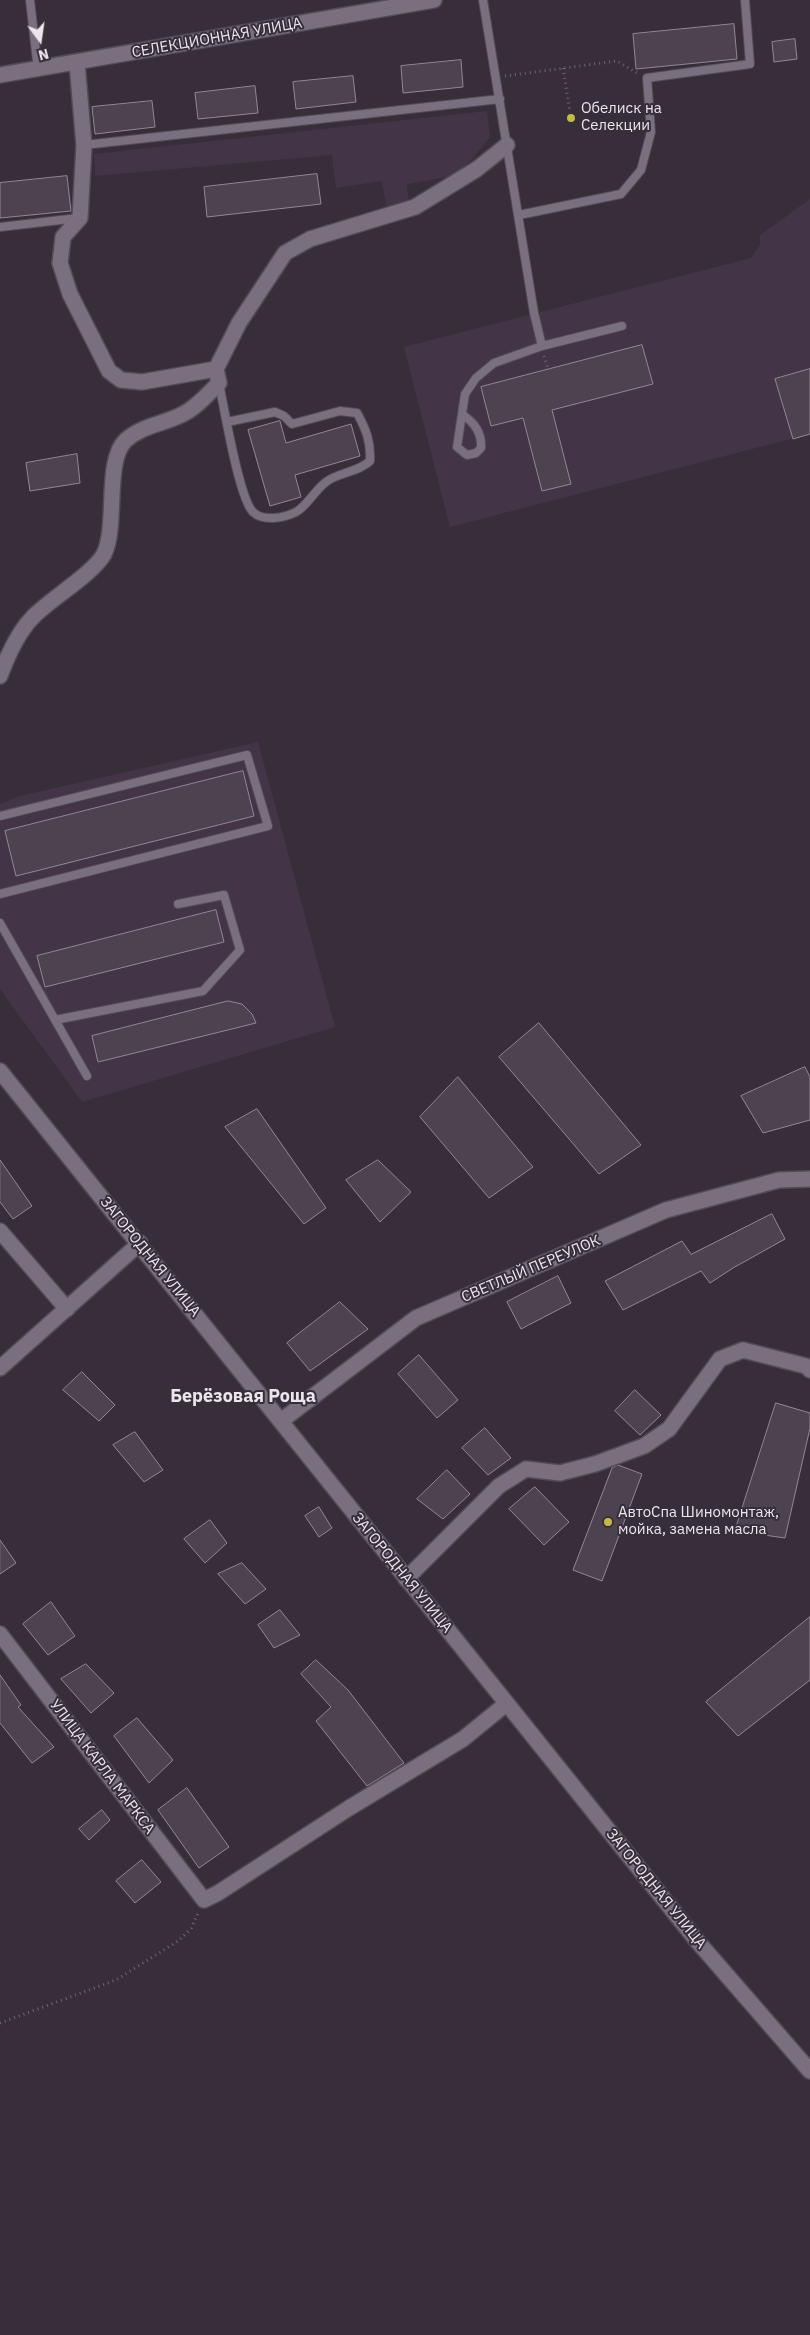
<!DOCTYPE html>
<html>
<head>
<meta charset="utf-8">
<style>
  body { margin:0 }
  #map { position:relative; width:810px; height:2335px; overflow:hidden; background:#372e3a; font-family:"IBM Plex Sans",sans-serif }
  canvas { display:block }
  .north { position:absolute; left:15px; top:15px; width:50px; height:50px; -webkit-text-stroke:4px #372e3a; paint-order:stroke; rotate:166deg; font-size:14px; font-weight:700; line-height:20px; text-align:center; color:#ebe5ed }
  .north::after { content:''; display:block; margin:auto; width:18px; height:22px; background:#ebe5ed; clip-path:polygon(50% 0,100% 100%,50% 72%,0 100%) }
</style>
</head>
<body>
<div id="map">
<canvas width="810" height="2335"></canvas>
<div class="north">N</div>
</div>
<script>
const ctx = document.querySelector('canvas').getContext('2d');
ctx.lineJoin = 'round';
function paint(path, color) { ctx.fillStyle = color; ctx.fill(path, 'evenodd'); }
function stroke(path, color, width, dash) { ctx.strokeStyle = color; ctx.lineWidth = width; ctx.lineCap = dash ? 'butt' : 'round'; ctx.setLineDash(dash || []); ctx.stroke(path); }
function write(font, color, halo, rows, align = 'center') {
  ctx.font = font + ' "IBM Plex Sans",sans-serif'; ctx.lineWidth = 4; ctx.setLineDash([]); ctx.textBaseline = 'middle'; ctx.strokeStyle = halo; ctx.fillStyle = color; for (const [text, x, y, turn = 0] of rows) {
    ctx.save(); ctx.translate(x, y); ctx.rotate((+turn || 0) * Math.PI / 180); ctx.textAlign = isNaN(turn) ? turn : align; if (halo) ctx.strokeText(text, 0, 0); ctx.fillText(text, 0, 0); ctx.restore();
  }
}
paint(new Path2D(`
  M487,111L490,137L459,175L407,184L409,206L387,210L382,181L336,188L332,155L95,176L94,154Z
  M810,199V434L450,527L404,347L751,258L760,245V235Z
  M258,742L335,1027L82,1102L0,989V804L20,796Z`), '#433547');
const building = new Path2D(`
  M734,24L737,59L636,69L633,34Z
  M795,39L797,59L774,62L772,42Z
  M461,60L463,87L403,93L401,66Z
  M353,76L356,102L296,109L293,82Z
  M255,86L258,113L198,119L195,93Z
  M152,101L155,127L95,134L92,107Z
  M317,174L321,204L207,217L204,187Z
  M67,176L71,211L0,218V183Z
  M642,345L653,384L552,410L571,484L542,491L523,418L491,426L481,387Z
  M810,369V434L793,439L775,379Z
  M280,421L286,443L351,424L360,456L295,475L301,497L270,506L248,430Z
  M77,454L80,483L30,491L26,463Z
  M243,771L254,816L16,876L5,831Z
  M216,910L224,942L45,987L37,956Z
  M228,1001L242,1004L252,1014L256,1023L98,1062L92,1036Z
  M539,1023L641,1145L599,1174L499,1057Z
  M805,1067L810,1077V1120L763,1133L741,1096Z
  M458,1077L533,1167L489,1198L420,1117Z
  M257,1109L326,1208L304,1224L225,1127Z
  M0,1160L32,1206L13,1219L0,1202Z
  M378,1160L411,1192L380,1222L346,1180Z
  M772,1214L785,1239L733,1268L710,1283L701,1271L623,1310L605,1281L682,1241L691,1254Z
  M558,1276L571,1303L521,1329L507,1302Z
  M340,1302L368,1329L310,1371L287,1343Z
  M419,1355L458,1400L437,1418L398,1374Z
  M82,1372L115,1405L99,1421L63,1390Z
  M635,1390L661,1415L640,1435L615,1411Z
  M776,1403L810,1413V1428L785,1538L735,1531Z
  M485,1428L511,1458L488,1475L462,1448Z
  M135,1432L163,1470L144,1482L113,1445Z
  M618,1465L642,1474L602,1581L573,1570L612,1468Z
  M447,1470L470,1494L443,1519L417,1499Z
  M535,1487L569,1522L544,1545L509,1509Z
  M319,1507L332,1528L319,1537L305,1516Z
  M210,1520L227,1543L205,1563L184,1539Z
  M0,1540L16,1563L0,1574Z
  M242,1563L266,1589L245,1604L218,1574Z
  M51,1602L75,1636L48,1655L23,1624Z
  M280,1610L300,1635L274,1648L258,1625Z
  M810,1617V1680L738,1736L706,1702Z
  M316,1660L348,1690L404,1763L367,1786L316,1721L331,1707L301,1674Z
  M86,1664L114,1693L91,1713L61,1679Z
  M0,1675L21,1705L18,1707L54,1747L32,1763L0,1723Z
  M137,1718L173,1760L149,1783L114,1736Z
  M187,1788L229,1847L199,1868L158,1810Z
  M102,1810L110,1820L89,1840L79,1829Z
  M142,1860L161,1882L135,1903L116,1881Z`);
paint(building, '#4d4350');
stroke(building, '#928795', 1);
const service = new Path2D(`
  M30,0L38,70
  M483,0L534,313L542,346
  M84,145L500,99
  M519,215L621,194L641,170L651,132L647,78L750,64L745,0
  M0,227L78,218
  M219,383C224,407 239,499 253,512C263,522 284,518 296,512C307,506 315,490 326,482C339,472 357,473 370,461C371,442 366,429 357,413L340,411L292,424L284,416L275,412L227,422
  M463,415C475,423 482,434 481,448L476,453L467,455L457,447L465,394L476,378L494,363L542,346L622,326
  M0,816L247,755L268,826L0,894
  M0,923L87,1076
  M55,1020L203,991L240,950L224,895L178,904`);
const minor = new Path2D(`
  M77,63L84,145L80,218L63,237L60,263L70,294L109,371L121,380L142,382L216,369L239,323L285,253L310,239L415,207L477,169L507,145
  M0,75L434,0
  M0,676C7,657 18,632 33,617C49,600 94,573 104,554C118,526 104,460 126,440C141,426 163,424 181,415C195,409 208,394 219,383L216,369
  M0,1231L67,1309
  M281,1421L416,1318L666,1210L779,1180L810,1179
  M406,1579L499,1486L526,1469L560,1473L595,1464L644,1446L669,1429L720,1359L743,1350L806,1366L810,1370
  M0,1634L204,1900L218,1893L349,1808L463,1739L506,1704`);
const tertiary = new Path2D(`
  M0,1071L698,1942L810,2071
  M0,1368L140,1243`);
stroke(service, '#534c56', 10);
stroke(minor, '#534c56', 18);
stroke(tertiary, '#534c56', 18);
stroke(new Path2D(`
  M563,68L571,118
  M505,76L617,61L637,73
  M544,356L548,369
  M0,2023L116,1980L178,1941L191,1929L198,1913`), '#6d6570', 3, [1, 4]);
stroke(service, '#7a6f7e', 8);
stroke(minor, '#7a6f7e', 15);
stroke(tertiary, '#7a6f7e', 15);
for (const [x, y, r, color] of [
  [571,118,5,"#c1bd40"],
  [608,1522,5,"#c1bd40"]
]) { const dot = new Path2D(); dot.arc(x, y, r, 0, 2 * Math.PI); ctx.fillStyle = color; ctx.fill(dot); stroke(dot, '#372e3a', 2); }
write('15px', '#ebe5ed', '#372e3a', [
  ["СЕЛЕКЦИОННАЯ УЛИЦА",217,38,-10],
  ["ЗАГОРОДНАЯ УЛИЦА",150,1257,51],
  ["СВЕТЛЫЙ ПЕРЕУЛОК",531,1269,-23],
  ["ЗАГОРОДНАЯ УЛИЦА",402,1573,51],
  ["УЛИЦА КАРЛА МАРКСА",102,1767,53],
  ["ЗАГОРОДНАЯ УЛИЦА",656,1889,51]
]);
write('15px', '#ebe5ed', '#372e3a', [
  ["Обелиск на",581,109],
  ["Селекции",581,126],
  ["АвтоСпа Шиномонтаж,",618,1513],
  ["мойка, замена масла",618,1530]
], 'left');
write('bold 18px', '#ebe5ed', '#372e3a', [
  ["Берёзовая Роща",243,1397]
]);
</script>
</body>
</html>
